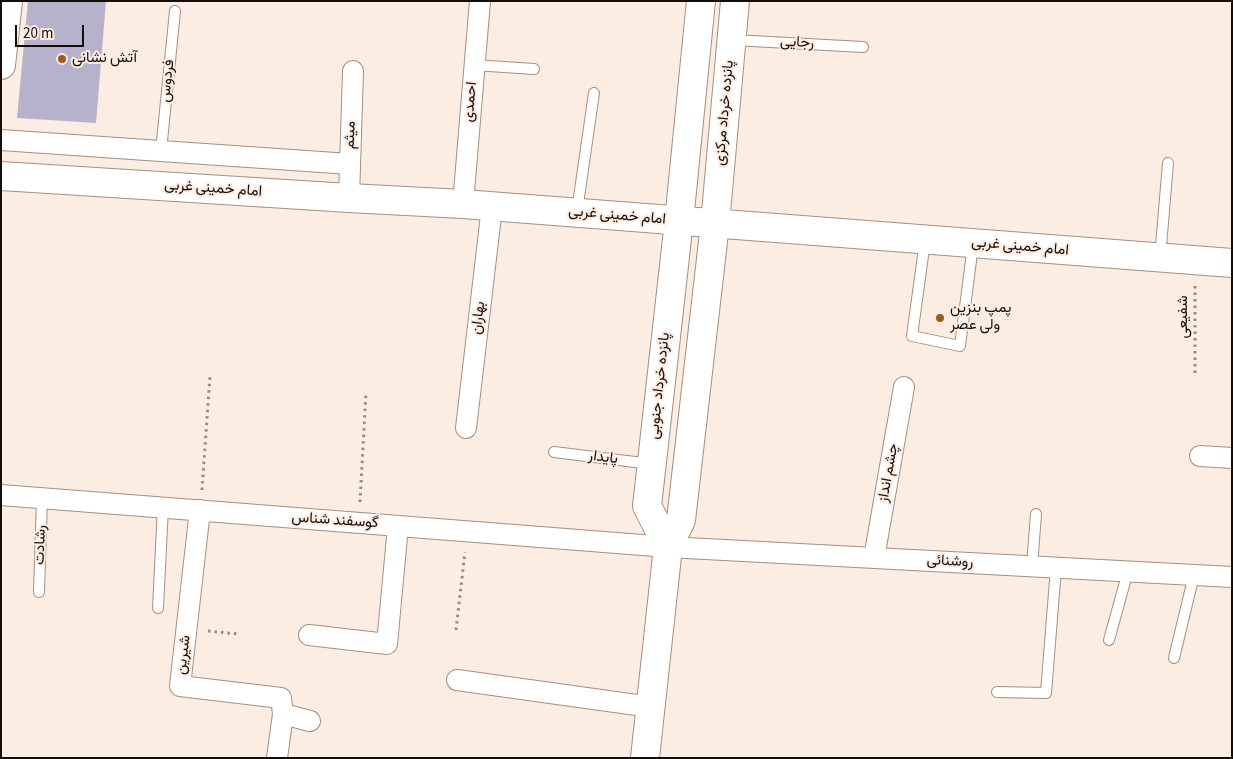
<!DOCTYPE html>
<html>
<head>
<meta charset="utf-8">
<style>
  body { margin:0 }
  #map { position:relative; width:1233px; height:759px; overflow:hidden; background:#fcede3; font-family:"Source Sans 3",sans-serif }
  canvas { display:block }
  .frame { position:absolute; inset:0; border:2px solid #160d08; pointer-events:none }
  .scale { position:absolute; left:15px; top:25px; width:69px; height:22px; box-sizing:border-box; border:2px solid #160d08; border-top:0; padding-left:6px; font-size:15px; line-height:18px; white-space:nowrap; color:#160d08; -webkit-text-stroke:4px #fcede3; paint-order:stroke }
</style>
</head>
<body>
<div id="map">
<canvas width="1233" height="759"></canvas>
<div class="frame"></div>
<div class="scale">20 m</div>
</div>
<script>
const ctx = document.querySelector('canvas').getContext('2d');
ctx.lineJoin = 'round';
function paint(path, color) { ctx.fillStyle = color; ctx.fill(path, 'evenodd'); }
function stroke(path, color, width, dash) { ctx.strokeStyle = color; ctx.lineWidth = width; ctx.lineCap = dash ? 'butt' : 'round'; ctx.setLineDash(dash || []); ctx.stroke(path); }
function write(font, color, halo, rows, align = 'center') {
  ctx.font = font + ' "Source Sans 3",Vazirmatn,sans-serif'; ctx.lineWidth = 4; ctx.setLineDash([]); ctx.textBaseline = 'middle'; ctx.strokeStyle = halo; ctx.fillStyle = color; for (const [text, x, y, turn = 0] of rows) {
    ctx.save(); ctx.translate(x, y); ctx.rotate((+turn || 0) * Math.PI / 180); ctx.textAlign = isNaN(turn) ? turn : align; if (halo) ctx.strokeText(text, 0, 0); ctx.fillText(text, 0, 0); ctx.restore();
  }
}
paint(new Path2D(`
  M28,1H106L96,123L17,118Z`), '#b6b2cb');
const lane = new Path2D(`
  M733,40L863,47
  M474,65L534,69
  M161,151L175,11
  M577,211L594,93
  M925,241L912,336L960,346L973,245
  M1160,258L1168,163
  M554,452L651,464
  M1032,566L1036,514
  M39,592L42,498
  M158,608L163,507
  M1109,640L1128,571
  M1174,658L1194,575
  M997,692L1046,693L1056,568`);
const street = new Path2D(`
  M1,140L350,164
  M349,198L353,71
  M463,204L480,1
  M466,428L492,207
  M1200,456L1232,458
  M1,495L668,547L1232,577
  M200,510L180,686L281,698L283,714L310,721
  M874,558L904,387
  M309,635L387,644L398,526
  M457,680L651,707
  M277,758L283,714`);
const secondary = new Path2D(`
  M1,65L8,1
  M1,176L349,198L463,204L1232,263
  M668,547L647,506L679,221L701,1
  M645,758L668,547L681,520L715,224L735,1`);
stroke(lane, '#a58f80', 12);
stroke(street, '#a58f80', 22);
stroke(secondary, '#a58f80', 30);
stroke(new Path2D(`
  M1195,373V286
  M202,490L210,376
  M360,502L366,392
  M456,630L465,552
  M208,631L238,634`), '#988c84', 3, [2.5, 4]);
stroke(lane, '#fff', 10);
stroke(street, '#fff', 20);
stroke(secondary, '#fff', 28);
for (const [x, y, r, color] of [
  [62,59,5,"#9a5d20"],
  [940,318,5,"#9a5d20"]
]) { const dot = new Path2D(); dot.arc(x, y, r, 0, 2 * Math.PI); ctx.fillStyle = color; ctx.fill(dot); stroke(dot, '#fcede3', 2); }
write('15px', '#160d08', '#fcede3', [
  ["رجایی",797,43,3],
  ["فردوس",168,81,-84],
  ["احمدی",471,102,-85],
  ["پانزده خرداد مرکزی",725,113,-85],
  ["میثم",351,135,-88],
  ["امام خمینی غربی",213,189,4],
  ["امام خمینی غربی",617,216,5],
  ["امام خمینی غربی",1020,247,5],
  ["شفیعی",1184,317,-90],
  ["بهاران",479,318,-83],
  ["پانزده خرداد جنوبی",660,386,-84],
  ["پایدار",603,458,7],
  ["چشم انداز",889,473,-80],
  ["گوسفند شناس",335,521,4],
  ["رشادت",41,545,-88],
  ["روشنائی",950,562,3],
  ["شیرین",184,655,-83]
]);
write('15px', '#160d08', '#fcede3', [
  ["آتش نشانی",72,59],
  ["پمپ بنزین",950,309],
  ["ولی عصر",950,326]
], 'left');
</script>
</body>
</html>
